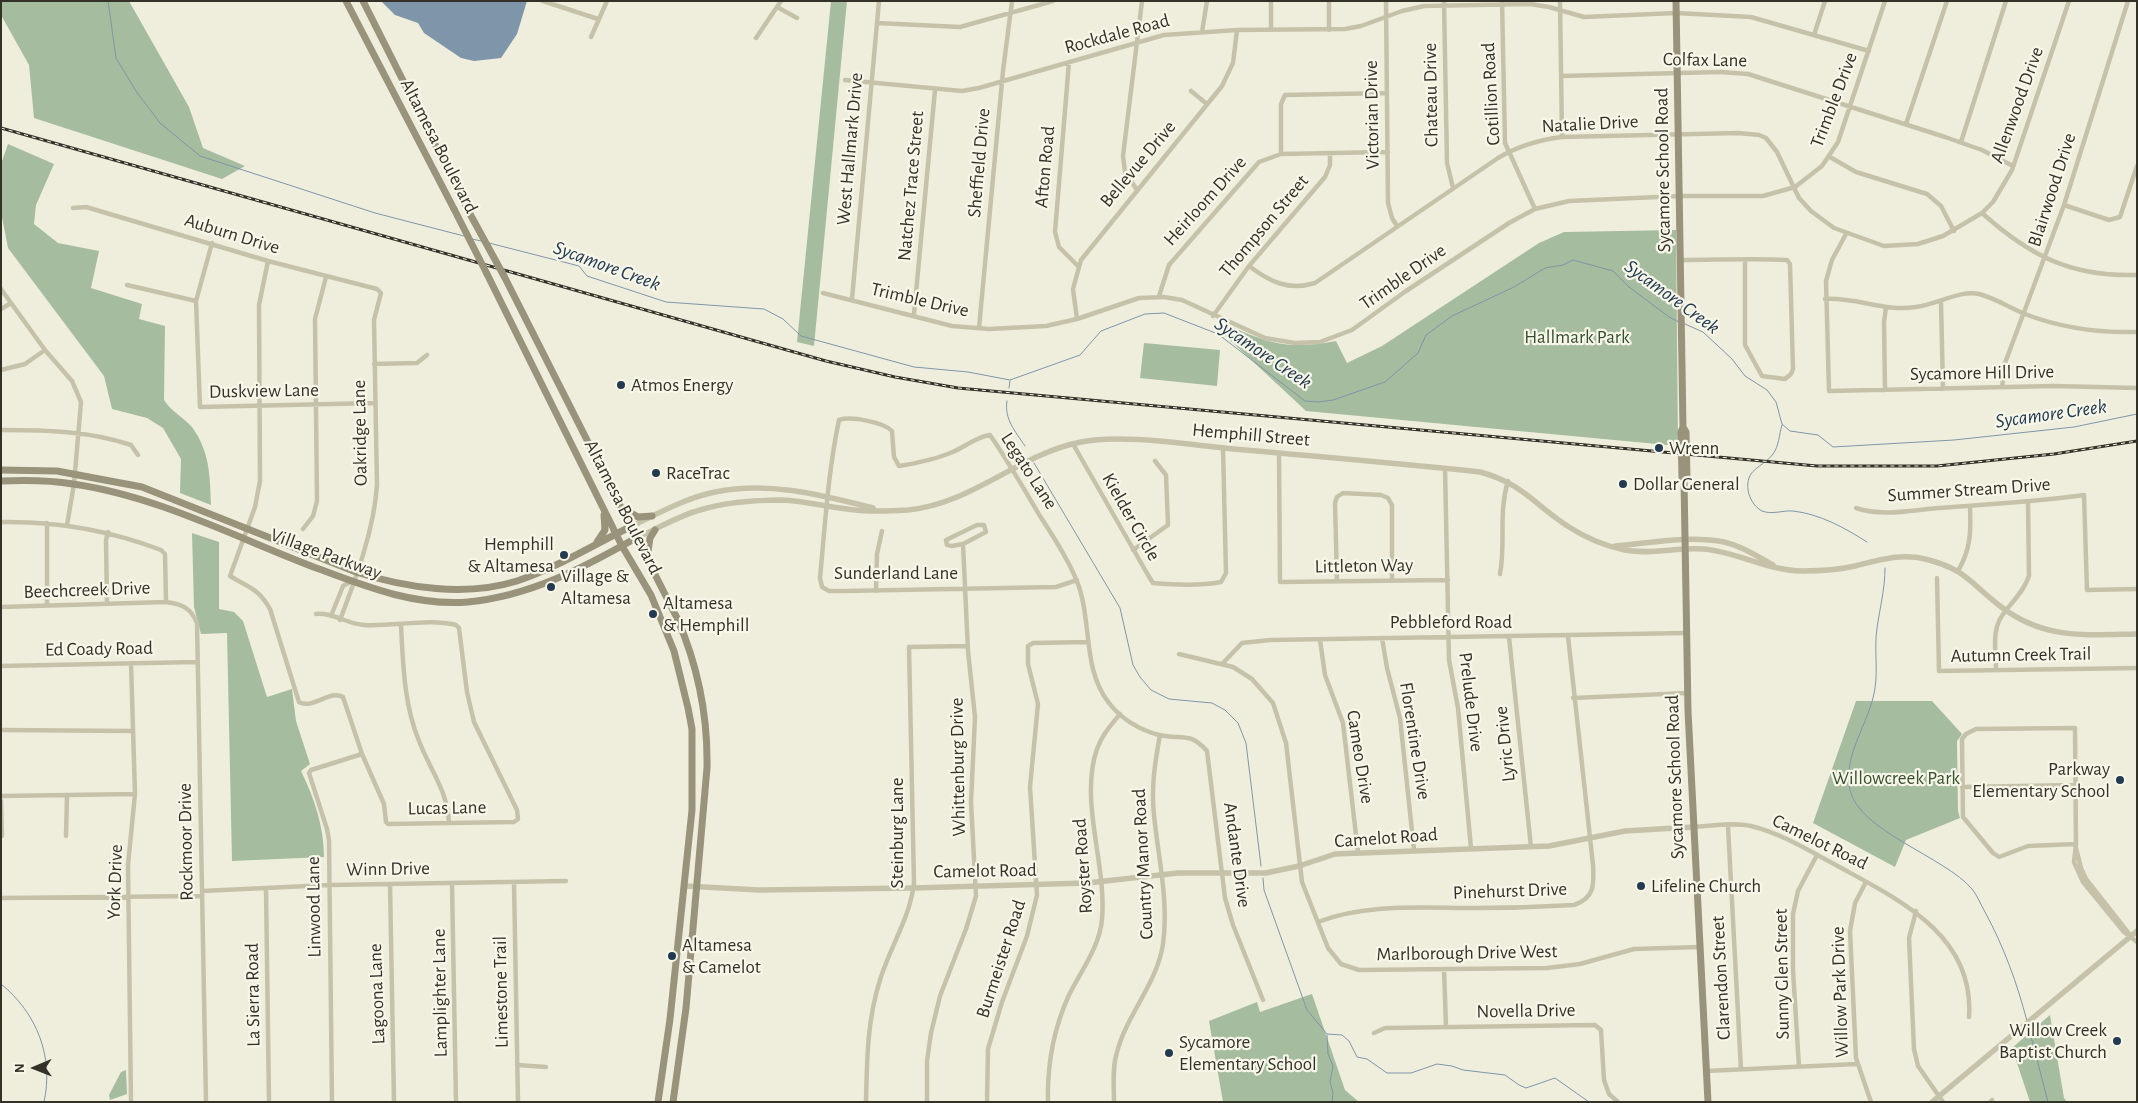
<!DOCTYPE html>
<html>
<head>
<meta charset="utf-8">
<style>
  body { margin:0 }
  #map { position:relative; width:2138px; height:1103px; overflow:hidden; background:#efeedd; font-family:"Alegreya Sans",sans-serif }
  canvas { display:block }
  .frame { position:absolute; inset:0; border:2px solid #343129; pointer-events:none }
  .north { position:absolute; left:10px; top:1043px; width:50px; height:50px; -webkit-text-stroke:4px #f7f7e9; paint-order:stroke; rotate:269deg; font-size:14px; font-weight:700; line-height:20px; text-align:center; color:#343129 }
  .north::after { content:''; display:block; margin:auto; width:18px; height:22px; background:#343129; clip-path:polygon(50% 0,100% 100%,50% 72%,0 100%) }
</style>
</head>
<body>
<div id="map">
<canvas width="2138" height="1103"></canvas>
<div class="frame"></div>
<div class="north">N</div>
</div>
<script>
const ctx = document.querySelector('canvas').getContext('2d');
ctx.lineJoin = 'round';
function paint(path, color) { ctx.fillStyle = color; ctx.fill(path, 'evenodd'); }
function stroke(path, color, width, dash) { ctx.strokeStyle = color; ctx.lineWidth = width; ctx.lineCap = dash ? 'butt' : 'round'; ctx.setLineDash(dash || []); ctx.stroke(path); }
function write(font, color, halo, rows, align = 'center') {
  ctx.font = font + ' "Alegreya Sans",sans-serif'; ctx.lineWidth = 4.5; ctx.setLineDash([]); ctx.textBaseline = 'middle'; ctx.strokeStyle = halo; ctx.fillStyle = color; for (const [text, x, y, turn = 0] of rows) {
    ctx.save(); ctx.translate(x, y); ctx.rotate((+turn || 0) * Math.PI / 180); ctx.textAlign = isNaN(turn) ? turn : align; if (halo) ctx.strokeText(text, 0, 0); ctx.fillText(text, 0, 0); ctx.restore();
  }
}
paint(new Path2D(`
  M1,1H129L189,107L203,148L245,166L222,179L34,118L29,65L1,15Z
  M831,1H847L814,346L797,342Z
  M8,144L54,164L36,205L34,224L58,243L99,251L91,288L142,304L139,319L165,326L164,400C172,412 183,417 192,427C210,452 210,476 211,505L180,493L181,459L163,428L147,418L112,409L104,376L8,248L1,212V164Z
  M1676,230L1678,446L1306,411L1218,329L1219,321C1264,342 1286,351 1336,341L1347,363L1382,346L1539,243L1564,232Z
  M1144,343L1220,350L1217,386L1140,378Z
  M192,533L219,542V609L234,612L243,621L267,697L292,689L296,721L310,764L301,771C314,797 324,827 324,857L232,861L227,633L201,634L194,607Z
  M1856,701H1932L1962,734L1957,741L1958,811L1960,818L1906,840L1895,867L1813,823Z
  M1312,994L1345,1090L1359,1102H1223L1209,1021L1257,1002L1260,1012Z
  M2050,1015L2064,1098L2067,1102H2030L2012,1048Z
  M126,1070L127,1094L110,1100L109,1095L121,1072Z`), '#a6bc9f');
paint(new Path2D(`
  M381,1H527L517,34L501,58L474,61L461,58L424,33L418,23L395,15Z`), '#7f95a9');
stroke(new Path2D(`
  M108,1L116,58L136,91L160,123L200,156L375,213L464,236
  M472,239L481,241
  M489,243L579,266L587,276L666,302L764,309L783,319L801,336L914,367L968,372L1010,380L1080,355L1101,331L1145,314L1164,313L1218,334L1305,401L1318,402L1333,400L1385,382L1418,353L1426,335L1452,316L1514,287L1545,268L1563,265L1573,260L1613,271L1629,287L1669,317L1679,322
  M1685,324L1703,332L1732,359L1745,376L1767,390L1776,402L1782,424L1790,431L1818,435L1833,447L1954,440L2074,427L2137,414
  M1009,388L1010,381
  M1007,401C1004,419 1015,431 1025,446
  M1782,425C1779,435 1779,446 1773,454C1767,463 1751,469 1749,478C1745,490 1751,505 1762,511C1772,515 1784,510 1793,511C1820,514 1845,528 1867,542
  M1034,463L1120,608L1133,665L1140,677L1151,690L1169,699L1212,703L1225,710L1238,723L1246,743L1261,866
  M1885,568C1885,589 1880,607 1877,628C1874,648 1878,669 1875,688C1870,723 1842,755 1850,790C1859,831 1945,857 1972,889C1977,895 1981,905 1985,912C2004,947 2017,983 2027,1021
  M1263,878L1264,890L1307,1010L1327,1034L1342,1035L1349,1041L1357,1057L1367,1059L1387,1073H1411L1437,1064L1452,1066L1463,1070L1505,1075L1519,1085L1526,1088L1555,1078L1589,1102
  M1,984C37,1013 54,1057 44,1102
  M2028,1025L2048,1102
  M1327,1035L1328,1054L1333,1066L1330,1082L1333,1093L1332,1102`), '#7f95a9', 1);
stroke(new Path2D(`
  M543,1L598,19
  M1271,1V30
  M1329,1V30
  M1386,1L1388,203L1392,218L1397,226
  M1444,1L1447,163L1453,188
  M1502,1L1505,143L1535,209
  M1560,1L1562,137
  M777,7L797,18
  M877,23L960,27L1053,1
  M1202,32L1207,1
  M1814,35L1825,1
  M591,37L607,1
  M756,38L781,1
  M1069,62L1055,232L1059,247L1078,266
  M1561,76L1720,72L1748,74L1945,137L1982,150L2013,166
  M845,80L962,91L979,88L1164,35L1237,30L1345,29L1361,26L1402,11L1424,6L1530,4L1549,7L1584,17L1676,13L1751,17L1869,51
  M1191,91L1207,104
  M1906,124L1947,1
  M1961,142L2006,1
  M1281,154V104L1285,95L1387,93
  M1830,157L1856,172L1927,194L1941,206L1954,231
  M1137,190L1125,172L1123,156L1142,1
  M2064,205L2109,220L2120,217L2137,166
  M73,208L86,207L268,261L377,289L381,293L374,320L377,485C374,530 356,578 340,620
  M1982,213C2030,256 2071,277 2137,275
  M1846,234L1832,260L1826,281L1829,391L2054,386L2137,388
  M212,243L196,301L200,407L375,403
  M1681,260C1716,260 1752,258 1787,260L1790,264L1793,369L1791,374L1785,379L1762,376L1745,345V260
  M268,261L259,305L260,481L255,507L230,576C249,588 258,588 270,609L299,702C313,710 330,689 343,697L362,754L384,804L386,822L388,824L514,822L518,819L517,810L474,722L467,692L459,628L456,625C429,618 392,627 364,625C347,624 332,612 316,614
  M1249,266C1270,282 1289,291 1315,283L1498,158C1518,146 1538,140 1562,137L1738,133L1759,135L1766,138L1777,152L1799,198L1811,211L1834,228L1884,246L1918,244L1943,236L1982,213L1993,202L2012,170L2069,1
  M127,285L196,301
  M1,289L45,350L72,381L81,402L74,484L67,525
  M823,293L952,326L989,329L1046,326L1077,319L1139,298L1164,297L1182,300L1265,338L1295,343L1320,342L1352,330L1406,291L1509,223L1535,209L1569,201L1680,196H1763L1795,187L1822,166L1838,142L1885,1
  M1159,296L1169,265L1259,162L1281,154L1388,152
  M852,299L879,1
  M1825,299C1856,297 1885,312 1916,307C1936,305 1959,290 1979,294C1995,298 2010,308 2025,314C2061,328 2098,333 2137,332
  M1941,302L1943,389
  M1,309L11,303
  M914,314L935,90
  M1213,316L1249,266L1325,177L1330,165V153
  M1077,319L1073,289L1081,260L1222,86L1233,63L1237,30
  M979,328L1003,71L1012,1
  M374,364L417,363L427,355
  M1,370L25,364L45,350
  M2002,387L2005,363L2064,205L2128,1
  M1885,390L1884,322L1886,307
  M1,430C45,430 90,431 131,445L138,455
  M1073,444L1148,575L1153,583C1175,585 1200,586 1221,582L1226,573L1223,448
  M1279,453L1280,582L1448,580
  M1445,468L1449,660L1458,708L1471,848
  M1856,508C1882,517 1912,510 1939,508C1988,504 2036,502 2084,495L2087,590L2137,589
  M1,522C57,521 109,530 161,550L165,554L166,602
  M47,523V606
  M303,529L313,516L317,501L315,319L326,277
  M1133,550L1168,525L1166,475L1155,461
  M1958,571C1971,549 1971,531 1970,506
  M1500,574C1506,542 1498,514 1508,481
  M1937,578L1939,671L2137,668
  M1077,580L1056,587L845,591H829L822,587L820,578C825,526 828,472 839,420C851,416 883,422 892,431L894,457L899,466C917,463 934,460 950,453C964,448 975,437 990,435C1008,461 1024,489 1040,516C1053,536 1067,557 1076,579C1093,618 1081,668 1109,703C1121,719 1140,730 1159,735C1182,740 1189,731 1207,751L1225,898L1233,925L1263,1000
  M1337,581L1335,503L1337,497L1343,493L1381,495L1388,498L1392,505V580
  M876,591L877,554L882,531
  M107,604L106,540L108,532
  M1,607L166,602C182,604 191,608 197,623L206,1102
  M331,616L343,586L352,581
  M401,625C403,664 404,705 419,741C431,772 447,789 449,823
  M1509,637L1531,847
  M1382,638L1387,668L1400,718L1414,850
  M1320,640L1325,675L1343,723L1358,852
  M1179,654L1233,667L1252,679L1273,703L1286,743L1302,882L1328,948L1341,964L1359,970L1547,968L1580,964L1634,949L1700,947
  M131,663L135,794L128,865L131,1102
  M1223,663L1242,643L1270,640L1687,633
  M1,666L197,662
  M1996,670C1996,654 1992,634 2000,619C2009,604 2023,594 2029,576L2028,502
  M1573,698L1688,693
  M1,730L133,731
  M1962,787L2076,785
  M1,796L135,794
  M1,801L2,836
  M1728,826L1741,1070
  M1693,827C1711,826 1733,822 1751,826C1780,833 1808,850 1834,864C1895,898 1975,933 1969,1017
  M66,836L67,795
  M2076,844L2028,846L1999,857L1993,853L1963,817L1962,739L1966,734L1976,729L2075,728L2076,844L2074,862L2083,882L2124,932L2137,942
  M2076,848L2081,868L2086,879L2130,935
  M514,882L518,1102
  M1866,882L1855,903L1850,931L1856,1058L1871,1102
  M390,884L394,1102
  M452,884L456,1102
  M266,888L269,1102
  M202,891L329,885L566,881
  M1,898L202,896
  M1916,911L1909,938L1914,1049L1918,1066L1943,1102
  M1318,922C1366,903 1423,908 1474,908C1507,908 1541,907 1574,905C1595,898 1594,884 1593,865L1568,636
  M1444,969L1446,1027
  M1374,1033L1385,1028L1595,1025L1601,1030L1604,1080L1609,1094L1618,1102
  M517,1065L546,1067
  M1799,1067L1793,970V914L1798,891L1817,855
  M1706,1071L1857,1064
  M332,1102L329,840L327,829L309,773L311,770L362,754
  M866,1102C867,1060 867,1021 880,980C890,947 910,918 914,883L909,647L968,646
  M927,1102V1061L931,1033L940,996L966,929L976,896L971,802L975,717L968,651L963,544L986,532L984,525H977L946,540L947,545L952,546L963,544
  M987,1102L988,1049L1002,1002L1027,936L1037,895L1030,787L1038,704L1028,664V646L1033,643L1088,642
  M1048,1102C1047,1064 1053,1030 1069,995C1081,971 1100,946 1102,919C1107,865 1079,801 1097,749C1102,735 1111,725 1120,714
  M1114,1102C1114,1086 1112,1068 1117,1052C1127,1014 1157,984 1163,944C1169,902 1158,856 1154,815C1151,787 1155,762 1160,735
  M1990,1102L1992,1100`), '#c6c2aa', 4.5);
stroke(new Path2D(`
  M630,527C657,514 685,498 715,492C769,481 821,495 873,508
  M636,538C657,529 678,516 700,510C726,502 754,500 782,500C807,501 831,508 855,510C872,512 891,511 908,510C972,504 1019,454 1081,442C1119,434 1184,444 1224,448C1310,456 1395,463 1480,472C1522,483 1536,506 1569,527C1586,538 1605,546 1625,550C1650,555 1678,547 1704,549C1738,552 1768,571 1803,571C1819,571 1838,570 1855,566C1879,560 1901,553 1925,559C1966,569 1970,583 2000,606C2044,640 2085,635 2137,634
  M1615,546C1650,543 1689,535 1724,542C1741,546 1757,556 1773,565
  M685,886L759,890L913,888L1087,883L1178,873H1266L1299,866L1335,854L1549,846L1625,831L1693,827
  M1932,1102L2137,931`), '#c6c2aa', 5.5);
stroke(new Path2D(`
  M346,1L454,209
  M363,1L470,214
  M1676,1L1683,427L1681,432L1682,478L1684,480
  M487,274L622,546L651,595L674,651L688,708L692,729V810L670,1019L658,1102
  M504,276L677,618C698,666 708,716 707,768L686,1008L673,1102
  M1683,427L1686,432L1687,478L1684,480L1688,711L1708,1102
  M1,470L57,471L142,487L356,572C406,588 466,597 517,581C556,568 593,545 630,527
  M1,481C25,480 49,480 73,484C158,496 239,539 319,569C367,587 415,606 468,602C530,596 583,568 636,538
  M622,508L638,517L652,516
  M597,542L605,530L604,515
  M647,558L650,538L655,530`), '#99937c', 7);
const rail = new Path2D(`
  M1,128L826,361L895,377L958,388L1817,466H1937L2054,454L2137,441`);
stroke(rail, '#343129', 3);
stroke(rail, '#f7f7e9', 1, [4]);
stroke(new Path2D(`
  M454,209L487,274
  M470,214L504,276`), '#99937c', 7);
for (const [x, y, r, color] of [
  [621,385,5,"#233a51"],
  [1659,448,5,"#233a51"],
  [656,473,5,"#233a51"],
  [1623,484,5,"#233a51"],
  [564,555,5,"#233a51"],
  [551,587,5,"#233a51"],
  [653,614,5,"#233a51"],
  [2120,780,5,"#233a51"],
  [1641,886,5,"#233a51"],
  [672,956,5,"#233a51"],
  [2117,1041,5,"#233a51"],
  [1169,1053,5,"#233a51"]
]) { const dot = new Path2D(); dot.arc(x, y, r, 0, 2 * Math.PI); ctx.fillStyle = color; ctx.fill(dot); stroke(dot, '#f7f7e9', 2); }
write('19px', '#343129', '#f7f7e9', [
  ["Rockdale Road",1117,34,-15],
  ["Colfax Lane",1705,60,1],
  ["Cotillion Road",1491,94,-93],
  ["Chateau Drive",1431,95,-91],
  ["Trimble Drive",1834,100,-69],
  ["Allenwood Drive",2017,105,-70],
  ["Victorian Drive",1372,115,-91],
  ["Natalie Drive",1590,124,-3],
  ["Altamesa Boulevard",439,146,63],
  ["West Hallmark Drive",850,149,-85],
  ["Sheffield Drive",979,163,-85],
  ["Bellevue Drive",1138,164,-50],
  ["Afton Road",1045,167,-85],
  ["Sycamore School Road",1663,170,-91],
  ["Natchez Trace Street",911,186,-85],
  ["Blairwood Drive",2052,190,-72],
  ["Heirloom Drive",1205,201,-48],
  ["Thompson Street",1264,226,-50],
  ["Auburn Drive",232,234,17],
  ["Trimble Drive",1403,277,-35],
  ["Trimble Drive",920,300,13],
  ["Sycamore Hill Drive",1982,373,-1],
  ["Duskview Lane",264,391,-1],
  ["Oakridge Lane",360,433,-91],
  ["Hemphill Street",1251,435,5],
  ["Legato Lane",1029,471,57],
  ["Summer Stream Drive",1969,490,-4],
  ["Altamesa Boulevard",623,507,63],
  ["Kielder Circle",1131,517,60],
  ["Village Parkway",326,554,20],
  ["Littleton Way",1364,566,-1],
  ["Sunderland Lane",896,573],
  ["Beechcreek Drive",87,590,-2],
  ["Pebbleford Road",1451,622],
  ["Ed Coady Road",99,649,-1],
  ["Autumn Creek Trail",2021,655,-1],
  ["Prelude Drive",1471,702,83],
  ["Florentine Drive",1415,741,81],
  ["Lyric Drive",1505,744,-96],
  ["Cameo Drive",1360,757,81],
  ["Whittenburg Drive",958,767,-91],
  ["Sycamore School Road",1675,777,-92],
  ["Lucas Lane",447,808,-1],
  ["Steinburg Lane",897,833,-90],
  ["Camelot Road",1386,838,-4],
  ["Rockmoor Drive",186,842,-91],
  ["Camelot Road",1820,842,26],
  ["Andante Drive",1237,855,82],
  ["Country Manor Road",1143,864,-93],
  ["Royster Road",1083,866,-94],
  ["Winn Drive",388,869,-1],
  ["Camelot Road",985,871,-1],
  ["York Drive",115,882,-88],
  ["Pinehurst Drive",1510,891,-2],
  ["Linwood Lane",314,907,-91],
  ["Marlborough Drive West",1467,953,-1],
  ["Burmeister Road",1001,959,-72],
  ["Sunny Glen Street",1782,974,-91],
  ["Clarendon Street",1721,978,-93],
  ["Limestone Trail",501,992,-91],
  ["Willow Park Drive",1840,992,-92],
  ["Lamplighter Lane",440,993,-91],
  ["Lagoona Lane",377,994,-92],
  ["La Sierra Road",253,995,-91],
  ["Novella Drive",1526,1011,-1]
]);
write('19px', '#364f2f', '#f7f7e9', [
  ["Hallmark Park",1577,337],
  ["Willowcreek Park",1896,778]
]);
write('19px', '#343129', '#f7f7e9', [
  ["Atmos Energy",631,385],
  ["Wrenn",1669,448],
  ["RaceTrac",666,473],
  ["Dollar General",1633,484],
  ["Hemphill",554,544,"right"],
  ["& Altamesa",554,566,"right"],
  ["Village &",561,576],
  ["Altamesa",561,598],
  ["Altamesa",663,603],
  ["& Hemphill",663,625],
  ["Parkway",2110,769,"right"],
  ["Elementary School",2110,791,"right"],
  ["Lifeline Church",1651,886],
  ["Altamesa",682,945],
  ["& Camelot",682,967],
  ["Willow Creek",2107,1030,"right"],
  ["Baptist Church",2107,1052,"right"],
  ["Sycamore",1179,1042],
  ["Elementary School",1179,1064]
], 'left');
write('italic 20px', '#233a51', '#f7f7e9', [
  ["Sycamore Creek",607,266,20],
  ["Sycamore Creek",1672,297,36],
  ["Sycamore Creek",1263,353,34],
  ["Sycamore Creek",2051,414,-8]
]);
</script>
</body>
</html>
